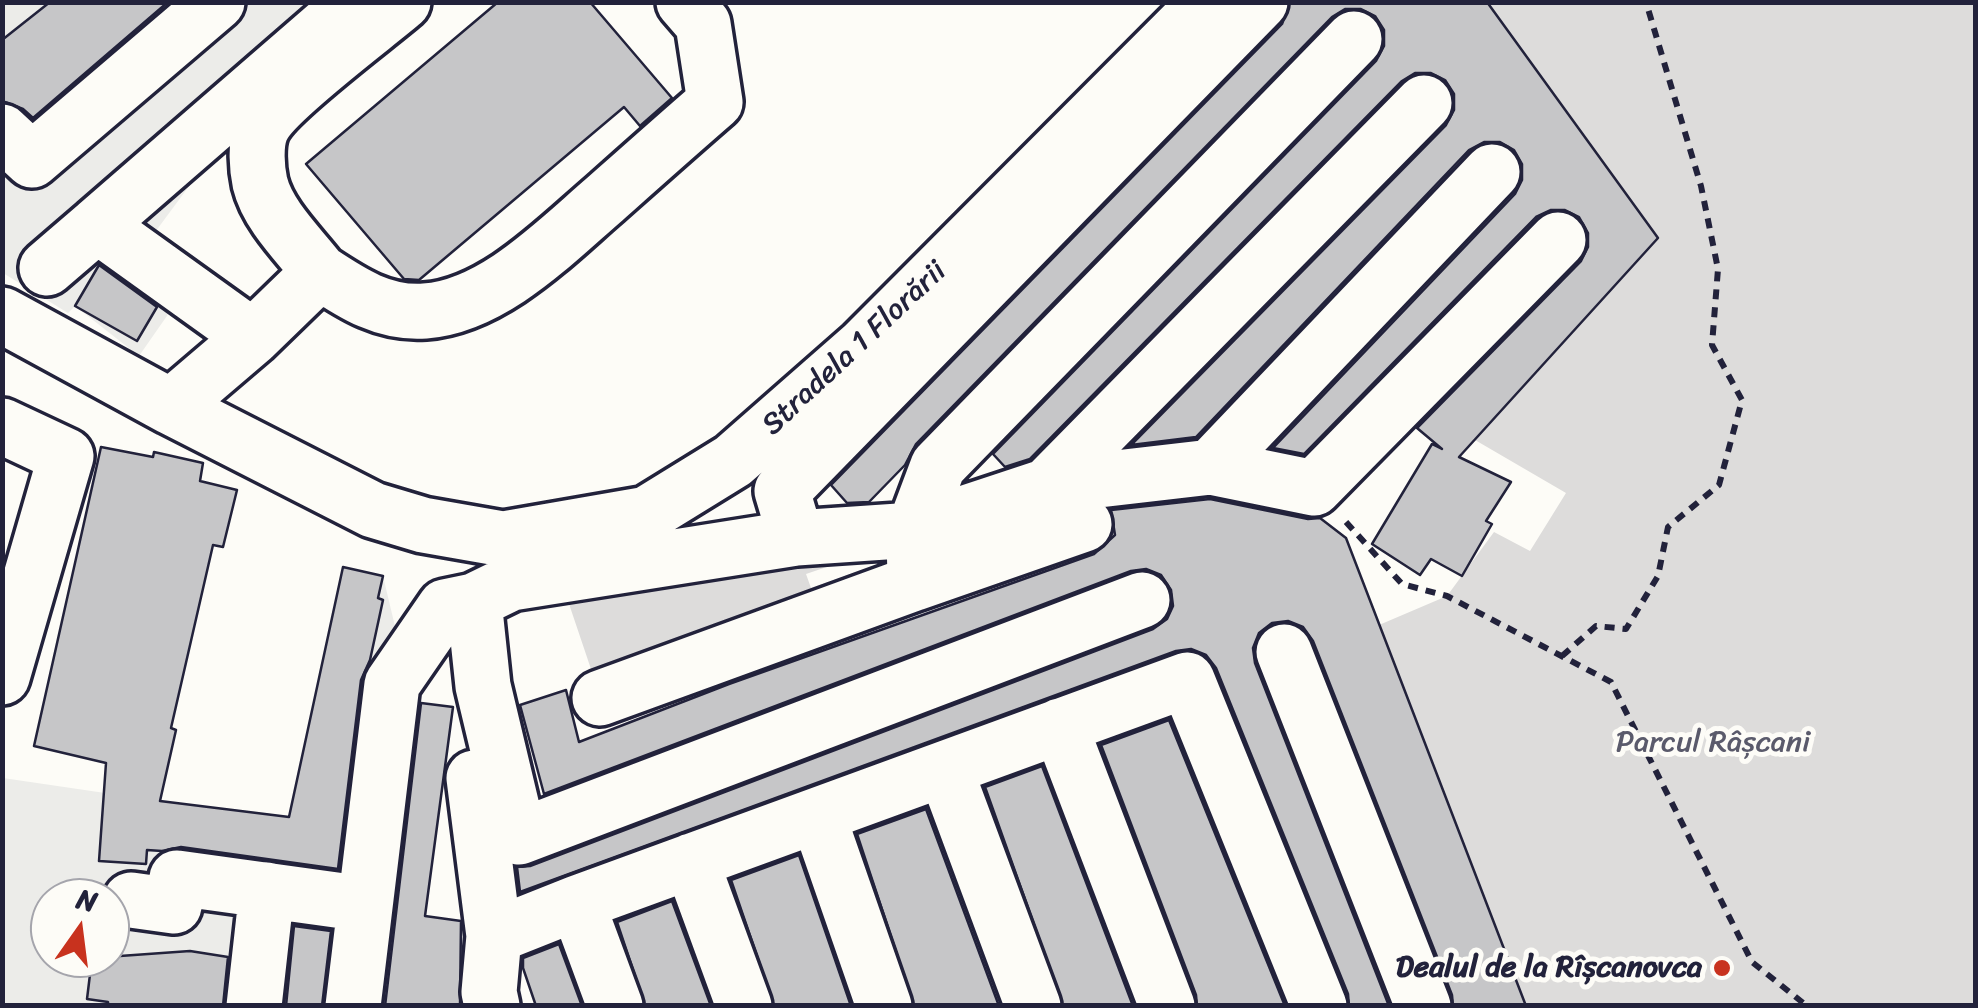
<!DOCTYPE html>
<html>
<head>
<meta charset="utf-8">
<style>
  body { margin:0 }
  #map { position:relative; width:1978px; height:1008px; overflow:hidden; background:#fdfcf7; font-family:Sriracha,sans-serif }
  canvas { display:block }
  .frame { position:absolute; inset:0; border:5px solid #22223b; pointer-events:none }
  .north { position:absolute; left:30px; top:878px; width:100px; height:100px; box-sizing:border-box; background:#fdfcf7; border:2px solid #a5a5ac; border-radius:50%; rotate:14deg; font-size:28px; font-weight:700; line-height:40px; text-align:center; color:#22223b }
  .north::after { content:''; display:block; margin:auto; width:35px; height:45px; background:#c8321e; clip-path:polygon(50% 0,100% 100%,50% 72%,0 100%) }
</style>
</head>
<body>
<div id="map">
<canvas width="1978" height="1008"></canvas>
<div class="frame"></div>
<div class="north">N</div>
</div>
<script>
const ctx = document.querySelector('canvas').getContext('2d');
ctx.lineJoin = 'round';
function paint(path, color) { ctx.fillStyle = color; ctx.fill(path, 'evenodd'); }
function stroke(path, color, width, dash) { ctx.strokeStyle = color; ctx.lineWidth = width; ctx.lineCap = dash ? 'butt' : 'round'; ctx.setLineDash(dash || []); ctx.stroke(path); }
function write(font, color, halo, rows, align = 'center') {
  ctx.font = font + ' Sriracha,sans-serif'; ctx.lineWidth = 10; ctx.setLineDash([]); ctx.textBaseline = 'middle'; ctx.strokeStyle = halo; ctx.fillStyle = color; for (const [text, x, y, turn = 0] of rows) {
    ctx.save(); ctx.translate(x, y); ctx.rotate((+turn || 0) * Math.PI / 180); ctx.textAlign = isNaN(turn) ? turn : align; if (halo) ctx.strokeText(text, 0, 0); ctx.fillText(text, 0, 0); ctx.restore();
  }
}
paint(new Path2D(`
  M2,3H383L224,139L144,247L192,280L139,356L75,306L68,313L3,273Z
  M343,567L383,576L413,702L453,707L425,916L473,923L470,1005L3,1006V778L105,793L103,813L152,800L289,816ZM50,898H110V958H50Z`), '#ecece9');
paint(new Path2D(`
  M1487,3H1975V1005H1526L1379,625L1447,596L1494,532L1530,551L1566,493L1475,440L1657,238Z
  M868,553L806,574L811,588L893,559L901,563L593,675L566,595Z`), '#dddcdb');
const building = new Path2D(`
  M50,2H168L33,118L23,109L2,101V40Z
  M498,2H590L672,98L640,126L624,107L419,280L404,279L306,164Z
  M1290,2H1487L1658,238L1459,457L1511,482L1486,521L1492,524L1462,576L1431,559L1420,575L1372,544L1432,444L1442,449L1417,428L1581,261L1588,247V233L1579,217L1565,210H1551L1536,217L1304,454L1273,448L1515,194L1522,180V164L1514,150L1500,142H1484L1469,150L1196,437L1131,445L1446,125L1454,110V94L1445,80L1431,73H1415L1402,81L1030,459L1005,467L993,454L1376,61L1384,46V30L1375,16L1361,9H1345L1332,17L916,444L905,465L869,502L847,503L831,485L1282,24Z
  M99,265L157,307L137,341L75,306Z
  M101,447L153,457L154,452L203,463L200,481L237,490L223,547L213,545L171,728L176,730L160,801L289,817L343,567L383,576L378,598L383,600L370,660L361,680L338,869L181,847L162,851L147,850L146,864L99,861L106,763L34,746Z
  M1210,499L1308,519L1320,518L1346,538L1526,1006H1453L1452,995L1313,641L1303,627L1288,621L1272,623L1259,633L1253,648L1255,663L1389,1006H1349L1348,994L1216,668L1206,655L1191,649L1176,651L520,892L517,867L530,866L1153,629L1167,619L1173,606L1171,590L1161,575L1146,569L1131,571L544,794L520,705L566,690L579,742L729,684L1094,554L1115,535L1111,510Z
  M421,703L453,707L425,916L461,921L460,1006H385Z
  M1169,720L1285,1006H1197L1196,995L1101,745Z
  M1042,766L1133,1006H1063L985,787Z
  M926,809L999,1006H914L857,834Z
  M799,855L851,1006H774L731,880Z
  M672,901L711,1006H645L617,922Z
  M294,926L331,931L322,1006H286Z
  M559,944L582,1006H536L523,968V958Z
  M190,951L228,957L223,1006H108V1002L87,999L92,958Z`);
paint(building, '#c6c6c8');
stroke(building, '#22223b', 2.5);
const minor = new Path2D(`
  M2,132L32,160L217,2
  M47,268L97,225
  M320,272C300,246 268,216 260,183C257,169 255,145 261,130C273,101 374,27 403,2
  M2,315L171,407L373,510L423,525L503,539L647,514L733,461L864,346L1207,2
  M253,337L97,225L354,2
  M171,407L253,337L320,272C353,294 384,314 425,311C494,306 556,241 605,199C641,167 678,134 715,102L703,24L684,2
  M2,426L66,456L2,677
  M1211,467L1492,172
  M1047,486L1424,103
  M796,538L782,491L1260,2
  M915,583L1084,524
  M474,601L483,686L519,837L1142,600
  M1284,652L1423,1006
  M600,698L915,583L914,530L938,466L1354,39
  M1060,726L1167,1006
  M945,769L1033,1006
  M474,778L494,936L489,992L492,1006
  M818,816L884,1006
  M691,861L744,1006
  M131,900L174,906L177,878L365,904
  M577,903L615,1006
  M494,936L577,903L1187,680L1319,1006
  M254,1006L267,890
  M353,1006L392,684L445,607L474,601L511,583L796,538L914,530L1047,486L1211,467L1314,488L1558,240`);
stroke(minor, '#22223b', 62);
stroke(new Path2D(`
  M1346,522L1402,584L1447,596L1611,682L1752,962L1807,1006
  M1562,656L1596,626L1626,629L1658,576L1668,527L1719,485L1742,400L1712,345L1718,269L1701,186L1646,2`), '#22223b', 6, [10, 8]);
stroke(minor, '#fdfcf7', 55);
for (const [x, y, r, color] of [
  [1722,968,10,"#c8321e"]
]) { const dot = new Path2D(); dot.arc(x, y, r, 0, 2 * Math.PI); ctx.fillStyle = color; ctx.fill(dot); stroke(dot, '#fdfcf7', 4); }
write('30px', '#22223b', '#fdfcf7', [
  ["Stradela 1 Florării",855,349,-43]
]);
write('30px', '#5a5a6b', '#fdfcf7', [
  ["Parcul Râșcani",1713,743]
]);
write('bold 30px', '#22223b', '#fdfcf7', [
  ["Dealul de la Rîșcanovca",1702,968]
], 'right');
</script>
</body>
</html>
